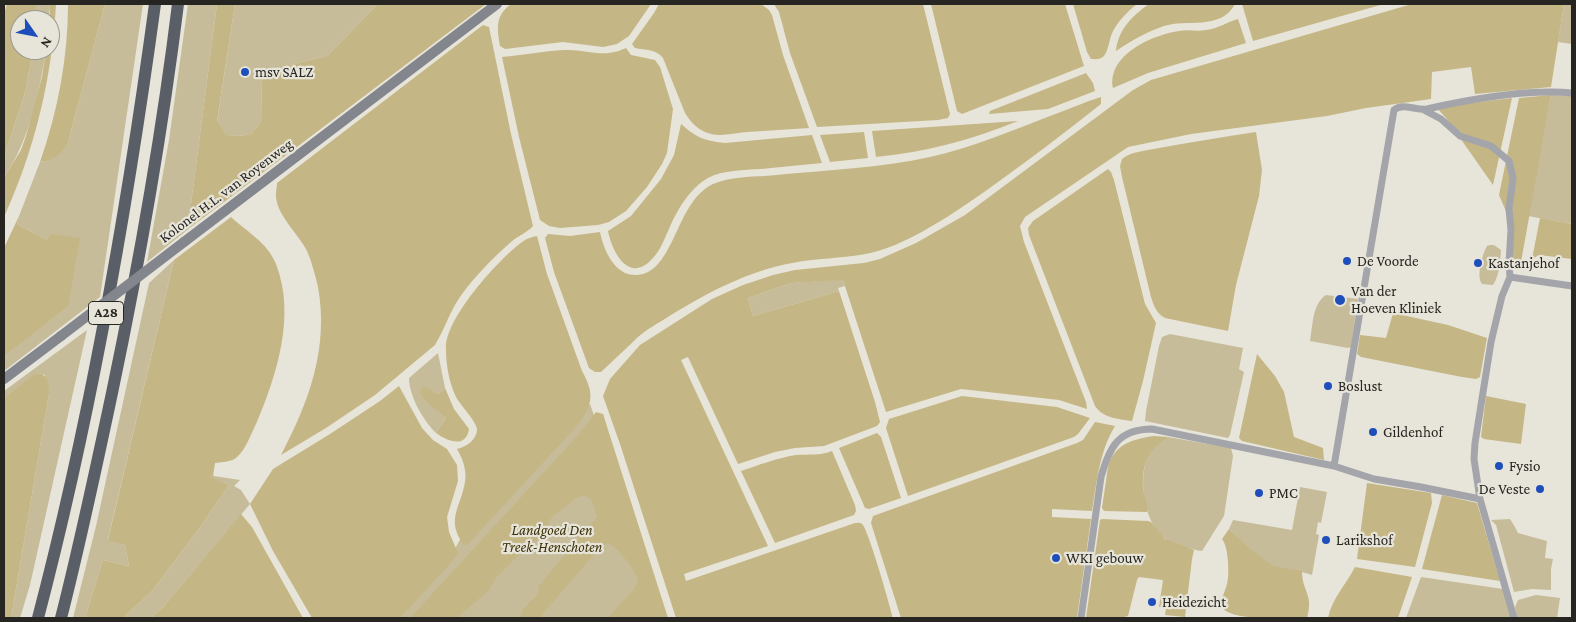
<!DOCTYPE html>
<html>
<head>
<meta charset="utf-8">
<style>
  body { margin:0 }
  #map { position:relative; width:1576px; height:622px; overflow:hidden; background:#e7e4d9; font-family:"Crimson Pro",serif }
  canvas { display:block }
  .frame { position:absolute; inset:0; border:5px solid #272521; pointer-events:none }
  .north { position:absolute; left:10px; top:10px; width:50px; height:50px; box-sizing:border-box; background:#e7e4d9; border:1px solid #9a988f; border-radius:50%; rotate:123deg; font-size:14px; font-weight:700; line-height:20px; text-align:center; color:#272521 }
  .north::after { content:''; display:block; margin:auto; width:18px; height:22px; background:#1d4ebb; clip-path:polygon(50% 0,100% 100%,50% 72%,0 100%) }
</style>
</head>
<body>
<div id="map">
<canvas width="1576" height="622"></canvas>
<div class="frame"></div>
<div class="north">N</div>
</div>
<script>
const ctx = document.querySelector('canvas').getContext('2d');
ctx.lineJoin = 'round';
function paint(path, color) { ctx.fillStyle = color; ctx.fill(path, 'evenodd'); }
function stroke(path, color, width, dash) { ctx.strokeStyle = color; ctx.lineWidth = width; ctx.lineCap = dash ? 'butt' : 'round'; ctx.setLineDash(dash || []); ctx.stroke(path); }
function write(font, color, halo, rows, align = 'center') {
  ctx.font = font + ' "Crimson Pro",serif'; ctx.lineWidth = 4.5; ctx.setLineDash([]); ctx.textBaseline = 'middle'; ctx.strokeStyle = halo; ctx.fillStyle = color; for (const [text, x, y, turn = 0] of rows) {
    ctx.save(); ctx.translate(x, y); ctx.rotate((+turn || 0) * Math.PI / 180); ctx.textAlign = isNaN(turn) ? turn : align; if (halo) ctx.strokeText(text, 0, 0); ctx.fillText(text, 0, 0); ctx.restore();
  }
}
paint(new Path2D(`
  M36,4H50L49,20H36Z
  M105,4H143L100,297L4,371V356L22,341L47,240L17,224L19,216L40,162L45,161L68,142Z
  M188,4H217L191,204V227L147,262L169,140Z
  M235,4H378L327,56L269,70L262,75L261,122L251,134L240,136L227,135L217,122Z
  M1564,4H1572V44L1558,42Z
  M33,50H46C39,95 29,140 4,178V157L25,93Z
  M1551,95L1572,96V224L1528,216Z
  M1490,245H1494L1501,250C1500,262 1500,274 1493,285L1482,284C1476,276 1482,255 1487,246Z
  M174,260L108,539L125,545L129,566L103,560L85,618H73L96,526L149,283Z
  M834,280H843L845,286L838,288L839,291L753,316L748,298L791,283Z
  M1326,295L1358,299L1351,347L1348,348L1310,341C1313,326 1312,304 1326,295Z
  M87,330L30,585L20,618H11L49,394L45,375L40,373L34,375L4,398V391Z
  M1170,334L1243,348L1239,369L1244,372L1230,435L1228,438L1145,421L1146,411L1159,346L1162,337Z
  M438,353L445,388L438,394L434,392L423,398L446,418L436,433C423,420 409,396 409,378Z
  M590,404L596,421L603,414L634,531L664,618H394L449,560L500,465Z
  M1168,437L1231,448L1233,456L1224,516L1202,551C1190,549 1171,545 1162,536C1143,519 1137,474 1150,452C1154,445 1161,441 1168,437Z
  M201,474L240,480L234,486L241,490L250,504L164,606L151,618H123L152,591L201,526L229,485Z
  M1300,487L1327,492L1321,523L1318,522L1316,534L1319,535L1312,575C1300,570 1286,571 1274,567C1258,561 1242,541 1229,529L1233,520L1292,530Z
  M1510,519L1515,527L1518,533L1547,541L1545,558L1553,559L1551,569V590L1532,589L1514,592L1496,525L1491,520Z
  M1421,577L1503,589L1512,618H1406Z
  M1536,595L1560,598L1557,618H1517L1515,607L1518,600Z`), '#c7bc99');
paint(new Path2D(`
  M7,4H36V20H20V50H33L25,93L4,157V14Z
  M50,4H56C52,78 35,149 4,217V178L21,150L26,136L42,77L46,50H50Z
  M68,4H105L68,142C61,154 55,160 40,162C58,111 68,57 68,4Z
  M217,4H235L217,121L227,135L240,136L251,134L261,122L262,75L269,70L327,56L378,4H486L191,227V204Z
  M511,4H651L629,36L617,44L603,47L563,42L505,49L500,46C497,28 495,16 511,4Z
  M659,4H761L769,10L772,15L783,55L809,128C789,129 768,131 747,132C733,133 718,138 705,132C696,128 690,121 685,113L663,58C656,49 646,50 635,48L632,44L654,13Z
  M774,4H923L950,114L948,118L938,120L817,127L790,53L779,12Z
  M931,4H1065L1084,66L962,114L957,111Z
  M1073,4H1137C1127,12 1119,20 1113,31C1109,38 1109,51 1103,57C1099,60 1095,59 1091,59L1087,52Z
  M1149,4H1234V6C1219,30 1187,19 1164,26C1146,32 1131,41 1116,51C1118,30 1132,16 1149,4Z
  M1242,4H1384L1253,41Z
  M1412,4H1564L1551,87L1475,94L1471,67L1432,72L1431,99L1366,108L1327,116L1191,134L1128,147L1025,217L1020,226L1024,242L1086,402L1087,409L1059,400L961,389L886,412L843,280L791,283L748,298L753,316L839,291L875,402L880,422L877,426L824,446L795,448L775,452L738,464L688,357L681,360L768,546L684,574L686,581L855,523C857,523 860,522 862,524C868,528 890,606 893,618H676L620,444L603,396L610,379L640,345L712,299L743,285L773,275L795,270L864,263L880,259L916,243L965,215L1133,90L1151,80Z
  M1238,19L1246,43L1148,73L1113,88C1107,55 1152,35 1179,31C1188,29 1197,32 1206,30C1218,29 1227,22 1238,19Z
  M483,25L489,27L511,134L533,226C527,233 517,236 511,242C494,257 476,275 462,294C450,310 445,329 435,345L375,395L326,428L281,455C309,402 329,348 318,287C315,275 312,262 307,251C299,234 275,214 276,194C276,190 277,187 277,183Z
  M626,48L631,55L655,60L660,67L673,109L667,153L662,164L647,187L626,211L609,222L598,225L560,228L549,226L540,220L519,137L502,57C523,55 544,51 564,50C588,49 603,59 626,48Z
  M1086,73L1093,83L1095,91L1048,109L989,114L990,111Z
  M1551,95L1521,262L1508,271V216L1499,195L1519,98Z
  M1101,97V104C1067,131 1033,157 998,182C966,205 932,229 895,245C859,260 829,256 792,263C746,272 711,291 671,315C659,323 644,330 634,341C623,351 612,362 601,372H595L589,368L554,272L545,238L548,234L570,236L600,232C604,252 617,281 643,274C675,265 677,201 713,184C731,176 756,177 776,175C826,170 881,168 930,157C974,147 1016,129 1058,113C1072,108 1087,101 1101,97Z
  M1512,98L1493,185L1446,118L1436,107Z
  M1018,121C971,140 926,152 876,157L872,131Z
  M681,124C696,137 704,141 725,143L812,135L822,163C802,165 781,167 761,169C744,170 723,170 708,178C690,188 677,210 669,229C664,239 661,250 652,259C629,284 612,252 608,231L631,216L661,179L674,155Z
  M864,132L868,158L830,162L820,135Z
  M1256,132L1262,170L1259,196L1236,285L1228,331L1165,318C1156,313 1154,306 1151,297L1122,177L1120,166L1122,159C1132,151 1146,151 1159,148C1191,142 1223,137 1256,132Z
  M1108,169L1111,172L1114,180L1145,304L1156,323L1143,381L1132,421C1118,419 1103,418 1095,406L1029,235L1028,228L1033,221Z
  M19,216L17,224L47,240L51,234L80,238L68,306L4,356V248Z
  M231,217C247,232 267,242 276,264C296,315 277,375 256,424C251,434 246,449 237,457C232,462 222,462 215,463L213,477L206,475L229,485L201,526L152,591L123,618H85L103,560L129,566L125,545L108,540L174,260Z
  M1540,218L1572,224V259L1539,255L1532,259Z
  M537,236L547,274L582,371C596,396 592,406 575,428L467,545H464C445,520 461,507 465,482C467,470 463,460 457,449C466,447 477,440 477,429C476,421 461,406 456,397C449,382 446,365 446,349C444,319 499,259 522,242C527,238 532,237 537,236Z
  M1393,313L1448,325L1487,338L1480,377L1476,379L1462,377L1361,357L1357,354L1360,335L1386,338Z
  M1257,354L1275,376L1284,392L1294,437L1323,448L1324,460L1242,441L1239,438Z
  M40,373C49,376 49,386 49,394L11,618H4V398L33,375Z
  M399,386L422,428L433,440L447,449L457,465L458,481L447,517L449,532L458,553L456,557L400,618H312L273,551L250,504L273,469L330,434L380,401Z
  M422,387H425L438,394L445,388L454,409L469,429C466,449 447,441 436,433L446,418L429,404L423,398L420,392Z
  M962,396L1057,407L1090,418L1078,434L1074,437L908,496L886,428L889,419Z
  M1486,396L1526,404L1521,444L1484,439L1481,437Z
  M596,412L603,414L668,618H608L634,589L638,581C637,573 616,543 607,544C601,545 597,551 594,554L539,618H520L523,609L538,594L539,586L547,576L597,517L592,500L584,495L576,498L552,517L541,536L520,554L495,579L490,589L457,618H410L580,433Z
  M1095,422L1115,426C1099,452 1097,482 1092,511L1052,509V517L1091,519L1077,618H901L871,523L873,516L1077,443L1083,440Z
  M877,433L881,437L901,498L869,509L865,508L839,448Z
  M1154,436L1168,437C1148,450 1142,463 1143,488C1144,496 1148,503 1147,512L1104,511L1102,508L1108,467C1114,444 1133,439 1154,436Z
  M832,451L855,505L856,511L854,515L775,543L741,471C759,465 777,458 796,455C808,454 821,456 832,451Z
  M1367,483L1431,493L1432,503L1415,567L1357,559Z
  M1442,495L1477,503L1500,581L1422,569Z
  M241,514L252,527L303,618H151L164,606Z
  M1102,519L1148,521L1151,522L1165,539L1194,550L1192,559L1185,617L1165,615L1166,608L1159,607L1163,580L1139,577L1137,580L1128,616L1121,618H1086L1100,520Z
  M1229,529L1250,549L1273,566L1302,571C1302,592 1314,594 1307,618C1286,618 1236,622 1222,608C1220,597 1227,590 1228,578C1229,569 1228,546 1222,539Z
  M1355,567L1412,577L1398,618H1328C1332,598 1346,585 1355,567Z`), '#c5b685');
stroke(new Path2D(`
  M1424,110L1441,119L1460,136L1491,146L1509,161L1513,178L1509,209L1511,230L1509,263L1510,277
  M1334,466L1394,110C1402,102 1417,111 1427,109C1471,99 1528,89 1572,93
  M1081,618L1101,477C1109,448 1118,429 1152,429L1334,466L1374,479L1421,487L1480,499
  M1514,618L1480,499L1474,459L1475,443L1491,342L1502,296L1510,277L1572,286`), '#a3a5aa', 7);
stroke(new Path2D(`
  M184,242L497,4
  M4,379L61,336`), '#83878d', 10);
stroke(new Path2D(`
  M38,618C91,416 127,211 155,4
  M61,618C80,544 96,468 112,393C139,264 162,134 178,4`), '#5a5e67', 12);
stroke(new Path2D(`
  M61,336L184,242`), '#83878d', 10);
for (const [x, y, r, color] of [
  [245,72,5,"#1d4ebb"],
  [1347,261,5,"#1d4ebb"],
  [1478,263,5,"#1d4ebb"],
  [1340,300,6,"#1d4ebb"],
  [1328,386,5,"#1d4ebb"],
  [1373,432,5,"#1d4ebb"],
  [1499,466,5,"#1d4ebb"],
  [1540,489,5,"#1d4ebb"],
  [1259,493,5,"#1d4ebb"],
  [1326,540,5,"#1d4ebb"],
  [1056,558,5,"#1d4ebb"],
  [1152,602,5,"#1d4ebb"]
]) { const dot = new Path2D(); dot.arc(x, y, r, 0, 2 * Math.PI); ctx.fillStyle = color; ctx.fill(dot); stroke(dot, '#e7e4d9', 2); }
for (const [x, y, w] of [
  [106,313,35]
]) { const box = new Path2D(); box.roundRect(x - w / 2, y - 11.5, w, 23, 4); ctx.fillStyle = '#e7e4d9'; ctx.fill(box); stroke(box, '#272521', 1); }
write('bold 14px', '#272521', null, [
  ["A28",106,313]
]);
write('15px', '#272521', '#e7e4d9', [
  ["msv SALZ",255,72],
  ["De Voorde",1357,261],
  ["Kastanjehof",1488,263],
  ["Van der",1351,291],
  ["Hoeven Kliniek",1351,308],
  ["Boslust",1338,386],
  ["Gildenhof",1383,432],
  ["Fysio",1509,466],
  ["De Veste",1530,489,"right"],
  ["PMC",1269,493],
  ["Larikshof",1336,540],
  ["WKI gebouw",1066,558],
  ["Heidezicht",1162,602]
], 'left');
write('15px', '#272521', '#e7e4d9', [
  ["Kolonel H.L. van Royenweg",226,191,-37]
]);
write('italic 15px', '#3d3108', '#e7e4d9', [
  ["Landgoed Den",552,530],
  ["Treek-Henschoten",552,547]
]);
</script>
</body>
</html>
